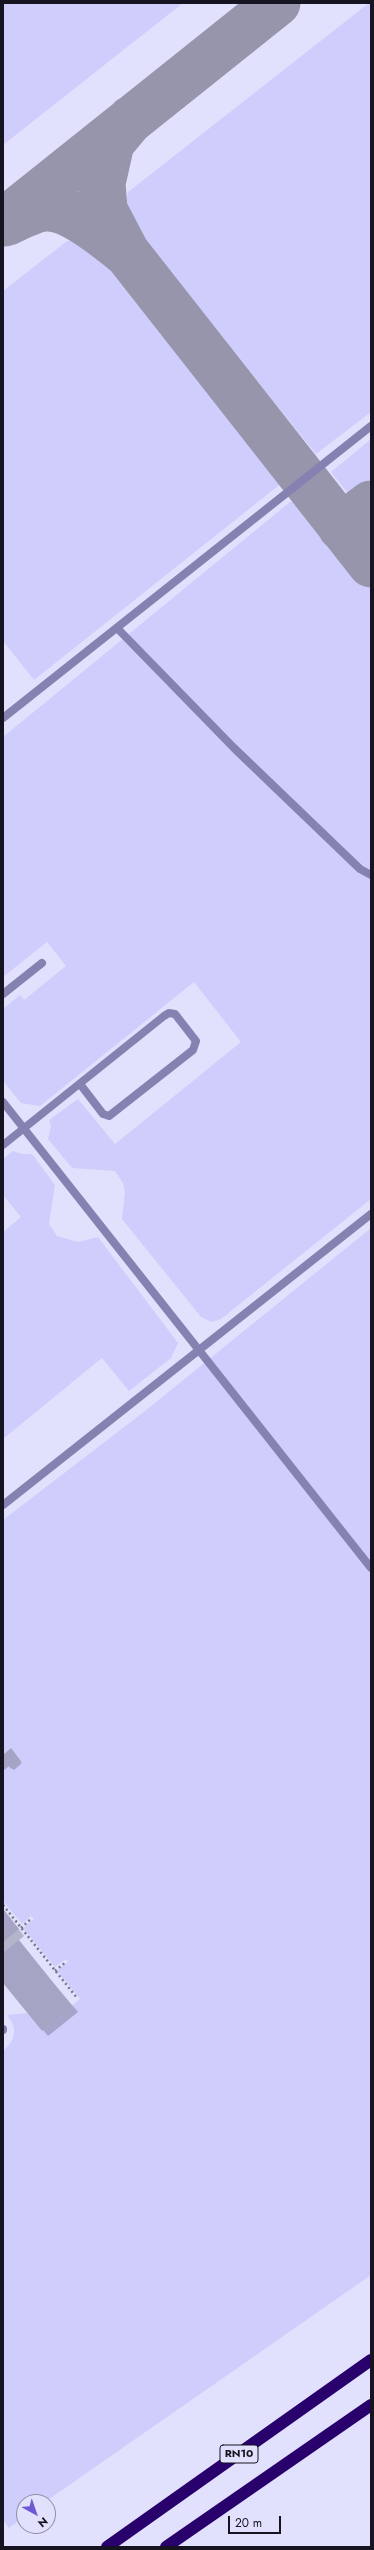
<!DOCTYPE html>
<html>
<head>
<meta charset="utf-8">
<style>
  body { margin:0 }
  #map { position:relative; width:374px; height:2550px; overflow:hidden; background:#e2e1fd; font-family:Jost,sans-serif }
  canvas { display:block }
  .frame { position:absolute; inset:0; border:4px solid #151420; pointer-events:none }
  .north { position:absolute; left:16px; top:2494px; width:40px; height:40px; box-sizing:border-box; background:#e2e1fd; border:1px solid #908fa5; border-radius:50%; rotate:140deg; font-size:11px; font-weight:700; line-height:16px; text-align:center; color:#151420 }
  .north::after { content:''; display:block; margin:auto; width:14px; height:18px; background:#6e59d3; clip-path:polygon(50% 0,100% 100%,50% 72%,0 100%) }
  .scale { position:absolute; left:228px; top:2516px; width:53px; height:18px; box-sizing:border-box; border:2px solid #151420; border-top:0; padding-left:5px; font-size:12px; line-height:14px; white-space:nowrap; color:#151420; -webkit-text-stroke:3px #e2e1fd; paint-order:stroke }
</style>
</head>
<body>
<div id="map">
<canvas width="374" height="2550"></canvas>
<div class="frame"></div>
<div class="north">N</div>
<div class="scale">20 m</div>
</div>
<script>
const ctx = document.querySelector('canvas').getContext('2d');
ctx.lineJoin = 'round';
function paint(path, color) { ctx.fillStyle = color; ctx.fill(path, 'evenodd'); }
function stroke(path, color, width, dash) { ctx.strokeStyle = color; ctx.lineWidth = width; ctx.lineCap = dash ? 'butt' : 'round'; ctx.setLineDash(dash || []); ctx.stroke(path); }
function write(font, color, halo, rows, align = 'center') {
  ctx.font = font + ' Jost,sans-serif'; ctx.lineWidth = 3; ctx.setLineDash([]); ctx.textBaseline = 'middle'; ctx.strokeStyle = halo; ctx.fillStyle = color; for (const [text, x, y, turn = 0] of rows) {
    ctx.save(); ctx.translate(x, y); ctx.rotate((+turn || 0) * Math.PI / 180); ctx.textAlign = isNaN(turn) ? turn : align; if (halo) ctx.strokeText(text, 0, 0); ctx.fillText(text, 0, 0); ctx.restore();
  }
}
paint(new Path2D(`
  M3,3H183L3,145Z
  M369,3H371V412L316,454L129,223L125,206L128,192Z
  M81,240L91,243L106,257L283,482L34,680L3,641V291L67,241Z
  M371,439V479L350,496L331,472Z
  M290,502H298L306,510L371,590V1199L221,1319L212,1322L201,1317L122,1219L125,1192L123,1183L115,1171L72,1168L48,1139L51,1126L49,1120L78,1099L115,1144L241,1042L194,982L40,1106L21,1103L3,1081V1009L20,995L24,1000L66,966L47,942L3,977V737Z
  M13,1151L22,1154H32L55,1185L49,1224L57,1236L78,1242L98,1237L178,1343L171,1358L129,1391L102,1358L3,1439V1232L21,1217L3,1195V1159Z
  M371,1228V2275L45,2502H24V2517L9,2528L3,2520V2051C16,2040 18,2028 7,2015L27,2013L42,2031L80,1999L57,1971L68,1962L66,1959L55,1967L23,1928L34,1919L31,1916L22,1924L3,1901V1768L7,1764L11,1769L21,1761L11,1749L3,1755V1520L145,1411Z`), '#cfcdfc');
paint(new Path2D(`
  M11,1750L22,1763L14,1770L9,1766L3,1771V1756Z
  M3,1909L24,1936L18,1941L78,2012L48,2036L3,1981Z`), '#0003');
stroke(new Path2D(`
  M131,119L111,143L102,183L104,210L126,252L371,564
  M3,222L277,3
  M5,223C15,219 35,208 46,208C72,207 106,237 125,252
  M341,527L371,504`), '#9695ab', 47);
paint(new Path2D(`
  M11,1748L21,1761L11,1769L7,1764L3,1768V1755Z
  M3,1909L19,1929L3,1942Z
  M19,1940L72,2006L42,2031L3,1983V1953Z`), '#a5a4c5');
stroke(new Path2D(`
  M3,1905L77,1998
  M21,1928L32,1918
  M55,1971L66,1962`), '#79788c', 2.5, [2, 3]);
stroke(new Path2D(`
  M117,628L234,748L360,869L371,875
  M3,718L371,426
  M3,994L42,963
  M3,1102L371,1568
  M3,1145L164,1016L169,1013L175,1014L196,1041L193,1050L109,1116L103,1114L80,1084
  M3,1505L371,1214
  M3,2029V2030`), '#8582b1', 8);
stroke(new Path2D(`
  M107,2547L371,2360
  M166,2547L371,2405`), '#29016c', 12);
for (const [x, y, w] of [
  [239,2454,38]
]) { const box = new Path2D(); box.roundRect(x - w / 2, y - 9, w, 18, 3); ctx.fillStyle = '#e2e1fd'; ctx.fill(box); stroke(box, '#151420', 1); }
write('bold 11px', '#151420', null, [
  ["RN10",239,2454]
]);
</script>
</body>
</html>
